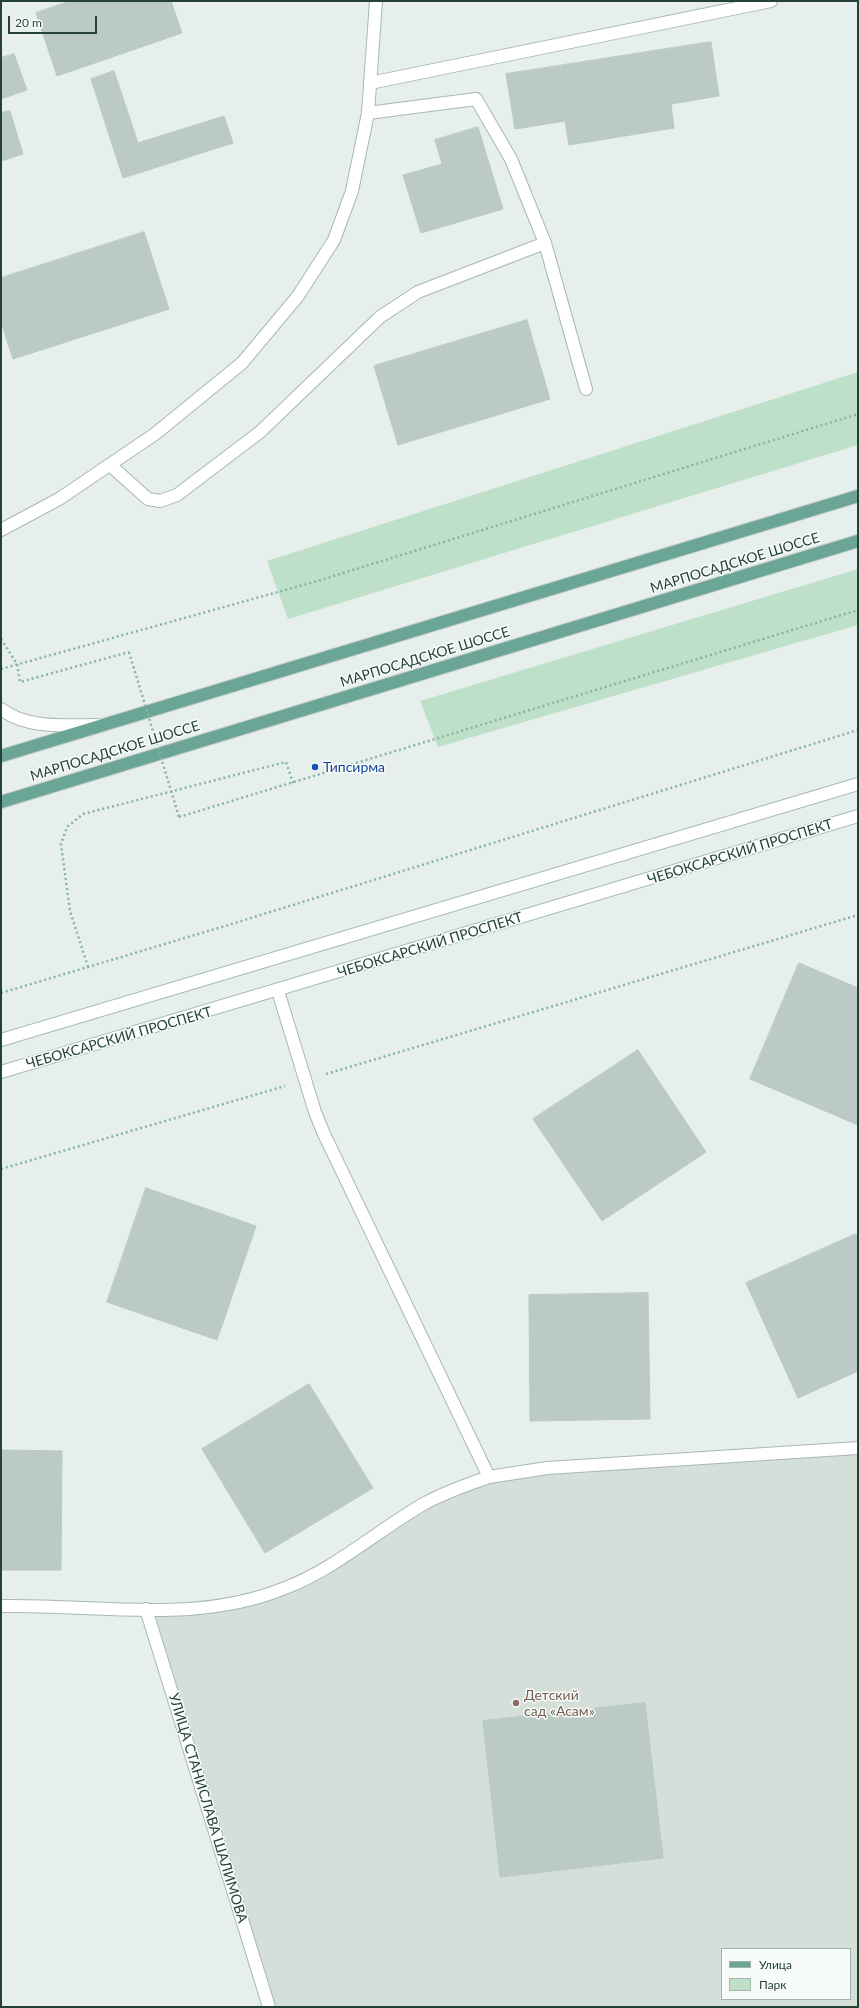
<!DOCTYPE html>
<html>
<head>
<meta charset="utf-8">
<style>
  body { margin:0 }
  #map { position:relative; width:859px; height:2008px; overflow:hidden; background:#e6efeb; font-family:Lato,sans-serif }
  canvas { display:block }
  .frame { position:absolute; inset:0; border:2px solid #24423a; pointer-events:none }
  .legend { position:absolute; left:721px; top:1948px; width:130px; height:52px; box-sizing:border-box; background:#f7fbf9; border:1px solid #a3b1ad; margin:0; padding:5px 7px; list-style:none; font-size:12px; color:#24423a }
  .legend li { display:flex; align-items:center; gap:8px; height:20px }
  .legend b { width:20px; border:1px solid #a3b1ad }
  .scale { position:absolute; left:8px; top:16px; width:89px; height:18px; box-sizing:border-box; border:2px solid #24423a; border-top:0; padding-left:5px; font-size:12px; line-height:14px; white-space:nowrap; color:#24423a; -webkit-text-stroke:3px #f7fbf9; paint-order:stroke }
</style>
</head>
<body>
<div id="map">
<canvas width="859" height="2008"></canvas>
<div class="frame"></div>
<ul class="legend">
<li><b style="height:5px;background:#6aa596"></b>Улица</li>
<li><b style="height:11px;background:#bfe0c8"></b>Парк</li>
</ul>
<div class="scale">20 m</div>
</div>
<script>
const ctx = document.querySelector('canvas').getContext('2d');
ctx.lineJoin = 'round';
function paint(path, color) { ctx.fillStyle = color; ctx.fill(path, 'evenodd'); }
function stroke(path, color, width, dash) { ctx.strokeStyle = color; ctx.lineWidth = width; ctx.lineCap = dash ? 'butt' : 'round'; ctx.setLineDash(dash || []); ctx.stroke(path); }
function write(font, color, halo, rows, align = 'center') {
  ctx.font = font + ' Lato,sans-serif'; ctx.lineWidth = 3; ctx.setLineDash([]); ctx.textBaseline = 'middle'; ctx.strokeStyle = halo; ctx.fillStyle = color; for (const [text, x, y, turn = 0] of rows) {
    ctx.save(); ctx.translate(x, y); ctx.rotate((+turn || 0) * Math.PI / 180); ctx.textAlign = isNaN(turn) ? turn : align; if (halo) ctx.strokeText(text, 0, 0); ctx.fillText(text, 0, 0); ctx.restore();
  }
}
paint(new Path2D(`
  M858,1448V2007H269L146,1609L200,1608L285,1589L406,1515L489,1477ZM722,1949H850V1999H722Z`), '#d4dfda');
paint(new Path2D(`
  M858,372V445L288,619L267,561Z
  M858,569V625L438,747L420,701Z`), '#bfe0c8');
const building = new Path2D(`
  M70,1H171L182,33L57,76L36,13Z
  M711,42L719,96L671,104L674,128L569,145L565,121L515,129L506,74Z
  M14,54L27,90L1,99V58Z
  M114,71L138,143L224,116L233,143L123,178L91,79Z
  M10,111L23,154L1,161V113Z
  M478,127L503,209L421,233L403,175L442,164L435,140Z
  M144,232L169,309L13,359L1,322V278Z
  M527,320L550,399L398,445L374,366Z
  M799,963L858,988V1125L750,1079Z
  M638,1050L706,1152L602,1221L533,1119Z
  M146,1188L256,1226L217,1340L107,1302Z
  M856,1234L858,1238V1371L798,1398L746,1283Z
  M648,1293L650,1419L530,1421L529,1295Z
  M309,1384L373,1488L265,1553L202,1449Z
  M1,1450L62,1451L61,1570H1Z
  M645,1703L663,1858L500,1877L483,1721Z`);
paint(building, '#bbcac4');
stroke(building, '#b8c9c2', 1);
const lane = new Path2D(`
  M370,83L771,1
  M368,113L476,99L511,159L545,243L586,389
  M110,465L148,499L160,501L177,495L260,432L380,317L418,292L545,243
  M489,1477L547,1468L858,1448
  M1,1606C96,1604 195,1625 285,1588C337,1568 379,1529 427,1502C447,1492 468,1484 489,1477L324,1134L315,1112L278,991`);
const street = new Path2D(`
  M1,530L59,499L155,434L242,363L298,296L334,240L352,191L368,113L376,1
  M1,709C27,729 65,725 97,725
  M146,1609L269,2007`);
const secondary = new Path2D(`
  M1,1040L858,784
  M1,1072L858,816`);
const primary = new Path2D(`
  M1,756L858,496
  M1,802L858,541`);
stroke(lane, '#a8b8b2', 14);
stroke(street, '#a8b8b2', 14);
stroke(secondary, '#a4bbb3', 14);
stroke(primary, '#c2cac8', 14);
stroke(new Path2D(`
  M1,639L17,664L20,682L129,652
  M1,669L314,582L858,414
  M179,817L858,610
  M88,967L70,911L61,844L67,827L83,814L286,762L293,783
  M1,993L225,926L858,730
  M326,1074L858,915
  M1,1169L285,1086`), '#86b3a5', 2.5, [2, 3]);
stroke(lane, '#fff', 12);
stroke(street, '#fff', 12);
stroke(secondary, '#fff', 12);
stroke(primary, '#6aa596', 12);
stroke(new Path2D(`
  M129,652L179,817`), '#86b3a5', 2.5, [2, 3]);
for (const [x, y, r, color] of [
  [315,767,4,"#1a4fb4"],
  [516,1703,4,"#8d6e63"]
]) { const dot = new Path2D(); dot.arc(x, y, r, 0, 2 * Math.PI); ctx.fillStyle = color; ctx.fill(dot); stroke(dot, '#f7fbf9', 1.5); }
write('14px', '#24423a', '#f7fbf9', [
  ["МАРПОСАДСКОЕ ШОССЕ",735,563,-17],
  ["МАРПОСАДСКОЕ ШОССЕ",425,657,-17],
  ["МАРПОСАДСКОЕ ШОССЕ",115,751,-17],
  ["ЧЕБОКСАРСКИЙ ПРОСПЕКТ",740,852,-17],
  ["ЧЕБОКСАРСКИЙ ПРОСПЕКТ",430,945,-17],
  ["ЧЕБОКСАРСКИЙ ПРОСПЕКТ",119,1038,-16],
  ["УЛИЦА СТАНИСЛАВА ШАЛИМОВА",208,1808,73]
]);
write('14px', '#164399', '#f7fbf9', [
  ["Типсирма",323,767]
], 'left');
write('14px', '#785e54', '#f7fbf9', [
  ["Детский",524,1695],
  ["сад «Асам»",524,1711]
], 'left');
</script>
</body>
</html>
